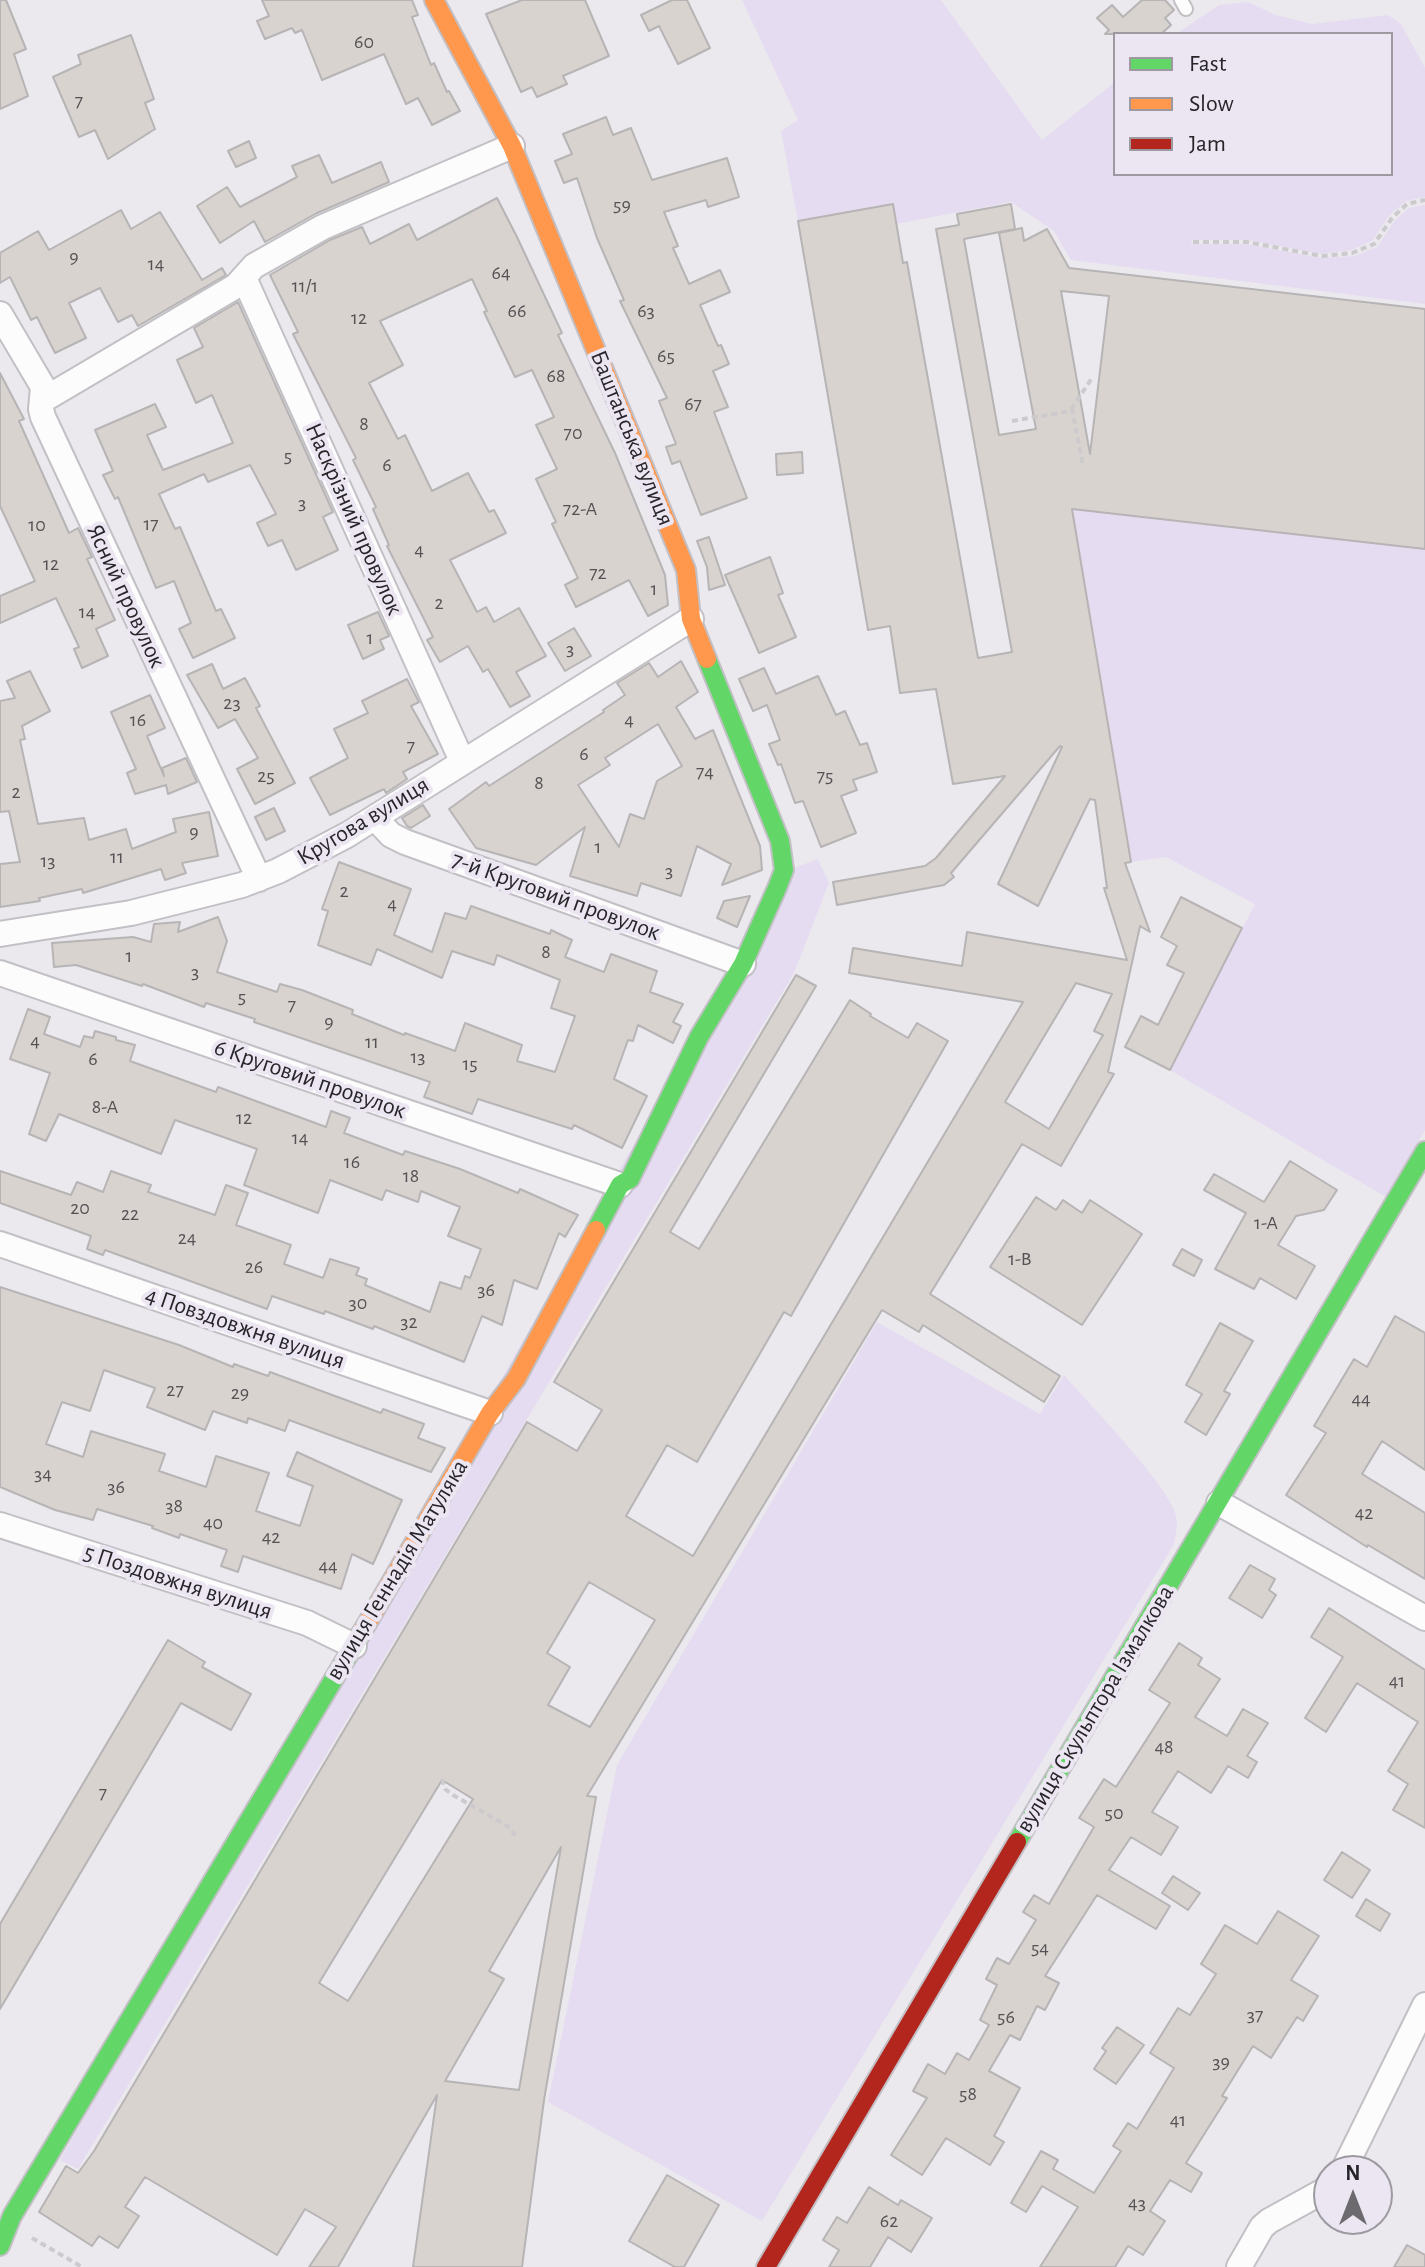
<!DOCTYPE html>
<html>
<head>
<meta charset="utf-8">
<style>
  body { margin:0 }
  #map { position:relative; width:1425px; height:2267px; overflow:hidden; background:#ebe9ee; font-family:"Alegreya Sans",sans-serif }
  canvas { display:block }
  .legend { position:absolute; left:1113px; top:32px; width:280px; height:144px; box-sizing:border-box; background:#ebe6f1; border:2px solid #9d99a1; margin:0; padding:10px 14px; list-style:none; font-size:24px; color:#27252a }
  .legend li { display:flex; align-items:center; gap:16px; height:40px }
  .legend b { width:40px; border:2px solid #9d99a1 }
  .north { position:absolute; left:1313px; top:2155px; width:80px; height:80px; box-sizing:border-box; background:#ebe6f1; border:2px solid #9d99a1; border-radius:50%; rotate:0deg; font-size:22px; font-weight:700; line-height:32px; text-align:center; color:#27252a }
  .north::after { content:''; display:block; margin:auto; width:28px; height:36px; background:#6c6a6f; clip-path:polygon(50% 0,100% 100%,50% 72%,0 100%) }
</style>
</head>
<body>
<div id="map">
<canvas width="1425" height="2267"></canvas>
<ul class="legend">
<li><b style="height:10px;background:#63d668"></b>Fast</li>
<li><b style="height:10px;background:#ff974d"></b>Slow</li>
<li><b style="height:10px;background:#b3261e"></b>Jam</li>
</ul>
<div class="north">N</div>
</div>
<script>
const ctx = document.querySelector('canvas').getContext('2d');
ctx.lineJoin = 'round';
function paint(path, color) { ctx.fillStyle = color; ctx.fill(path, 'evenodd'); }
function stroke(path, color, width, dash) { ctx.strokeStyle = color; ctx.lineWidth = width; ctx.lineCap = dash ? 'butt' : 'round'; ctx.setLineDash(dash || []); ctx.stroke(path); }
function write(font, color, halo, rows, align = 'center') {
  ctx.font = font + ' "Alegreya Sans",sans-serif'; ctx.lineWidth = 8; ctx.setLineDash([]); ctx.textBaseline = 'middle'; ctx.strokeStyle = halo; ctx.fillStyle = color; for (const [text, x, y, turn = 0] of rows) {
    ctx.save(); ctx.translate(x, y); ctx.rotate((+turn || 0) * Math.PI / 180); ctx.textAlign = isNaN(turn) ? turn : align; if (halo) ctx.strokeText(text, 0, 0); ctx.fillText(text, 0, 0); ctx.restore();
  }
}
paint(new Path2D(`
  M742,0H941L1042,140L1115,82V174H1391V34H1176L1219,5L1248,2L1276,15L1312,24L1388,15L1401,24L1425,68V197L1406,201L1389,216L1372,241L1351,250L1322,254L1247,240H1192L1191,244H1246L1321,258L1354,256L1377,247L1395,220L1409,208L1425,205V304L1071,260L1054,231L1011,202L896,224L892,204L798,221L781,131L798,120Z
  M1072,509L1425,549V1130L1386,1197L1170,1070L1255,904L1166,857L1131,862Z
  M818,859L829,883L794,973L78,2169L60,2160L789,870Z
  M877,1322L1040,1414L1064,1375C1088,1403 1170,1486 1176,1516C1178,1526 1176,1536 1173,1546L762,2221L548,2102L617,1765Z`), '#e5dcf1');
const building = new Path2D(`
  M0,0H6L26,49L14,54L28,96L0,109Z
  M262,0H412L418,15L412,17L431,65L434,63L447,92L449,91L460,111L432,125L418,98L406,104L384,54L322,80L302,30L295,33L292,28L265,39L257,21L269,16Z
  M522,0H585L609,56L563,76L567,84L537,97L532,87L521,92L486,14Z
  M672,0H687L710,48L678,64L659,26L649,31L641,15Z
  M1142,0H1165L1174,10L1165,18L1171,25L1161,34H1105L1109,30L1097,18L1112,5L1123,17Z
  M131,35L154,99L145,103L155,129L108,159L95,130L79,137L53,77L81,64L78,55Z
  M606,117L613,135L631,128L652,180L727,158L739,197L708,207L706,200L664,212L678,246L673,248L689,284L720,270L730,292L700,305L718,346L721,345L729,364L713,371L728,407L714,412L747,498L701,515L680,461L672,464L666,447L676,444L659,401L667,398L620,301L624,300L597,238L577,178L564,183L555,161L572,154L563,134Z
  M249,141L256,158L236,167L228,151Z
  M319,155L332,183L381,162L389,182L317,213L265,242L254,221L220,243L197,206L227,187L240,207L297,177L292,166Z
  M497,198L517,237L562,333L558,335L615,453L665,575L668,605L648,616L629,580L576,607L565,585L578,578L552,524L556,522L536,479L557,469L536,425L554,417L532,370L515,377L484,312L487,311L472,279L380,321L403,365L369,383L398,439L405,435L432,491L468,473L489,512L494,510L506,533L450,560L477,612L486,607L494,622L519,608L546,656L516,672L530,696L510,707L488,669L483,672L468,646L440,662L427,640L433,637L387,546L389,545L373,509L376,507L353,460L356,458L293,334L298,332L270,275L330,240L362,227L370,244L409,224L417,240Z
  M893,204L903,263L907,262L978,658L1012,652L936,229L959,225L957,214L1011,204L1015,229L964,239L999,435L1036,429L999,233L1022,228L1024,241L1047,229L1069,268L1425,309V549L1072,509L1131,862L1125,863L1150,932L1140,926L1108,1072L1114,1074L1061,1166L1022,1144L930,1294L1060,1376L1044,1402L923,1325L919,1332L882,1310L587,1796L596,1797L544,2100L522,2267H413L437,2095L338,2267H309L336,2227L305,2209L277,2255L145,2177L125,2207L139,2216L118,2248L99,2236L92,2246L39,2212L66,2166L78,2173L94,2151L527,1422L577,1451L602,1410L554,1382L796,975L816,986L670,1232L699,1249L850,1000L871,1014L870,1016L908,1038L917,1023L948,1041L791,1316L784,1312L697,1462L667,1445L626,1516L693,1556L1023,1002L849,973L853,948L962,966L967,932L1127,960L1104,888H1107L1095,800L1090,799L1038,906L998,884L1062,747L1060,746L951,873L954,877L944,885L837,905L833,882L925,866L936,858L1005,776L953,784L936,689L900,693L890,626L868,630L798,221ZM1061,291L1109,296L1090,454ZM1076,983L1112,994L1094,1031L1103,1035L1049,1129L1005,1102ZM589,1582L655,1620L590,1727L548,1705L570,1667L547,1653ZM442,1780L473,1799L348,2001L319,1983ZM561,1847L519,2090L445,2081L504,1979L489,1971Z
  M121,210L131,229L160,212L202,280L222,268L226,275L138,326L132,315L118,322L100,288L69,303L86,338L55,353L37,317L31,320L10,277L0,283V253L38,231L49,250Z
  M238,302L333,512L323,517L338,550L296,570L282,540L268,546L257,523L276,514L250,465L208,482L204,474L159,494L175,529L180,527L216,611L221,609L235,638L193,658L179,629L191,623L174,581L156,588L118,497L115,499L103,475L113,471L95,430L155,404L166,427L147,435L163,470L233,443L212,395L196,403L177,360L203,347L194,328Z
  M0,373L24,419L19,421L69,533L78,528L92,557L87,559L115,620L96,629L108,656L82,668L74,649L79,647L56,598L0,623V596L35,581L0,506Z
  M802,452L803,473L777,475L776,454Z
  M709,537L725,585L709,590L707,567L697,541Z
  M770,557L783,593L778,595L796,637L759,653L725,575Z
  M378,612L389,636L380,640L384,649L363,659L348,625Z
  M574,628L591,656L565,671L548,643Z
  M681,661L698,692L676,707L695,739L713,730L760,846L762,870L722,885L731,864L697,846L681,896L641,883L637,896L570,876L585,827L536,865L476,848L449,809L486,782L489,786L604,712L603,710L625,695L617,683L649,663L658,677ZM658,724L682,766L657,781L644,819L630,814L619,847L578,785L610,765L605,758Z
  M212,664L223,689L245,678L260,706L256,708L295,783L255,804L237,769L258,758L235,719L218,728L187,675Z
  M764,668L776,694L818,676L836,715L845,711L860,745L867,743L877,772L853,780L857,790L841,796L856,833L821,847L803,801L795,803L781,764L778,765L769,744L780,740L767,705L753,711L739,679Z
  M30,671L50,711L22,726L25,739L20,740L38,824L84,818L89,840L126,829L132,849L176,832L173,819L209,812L218,856L182,863L186,873L165,880L161,869L83,893L82,889L39,898L40,901L0,907V864L20,862L9,811L0,812V701L15,698L7,681Z
  M407,679L419,702L411,706L438,754L403,772L407,779L386,793L384,789L330,815L310,778L348,758L334,729L368,713L362,701Z
  M150,695L165,728L147,736L164,776L162,768L186,758L197,782L168,794L166,785L135,794L127,773L136,769L111,712Z
  M423,805L430,816L411,828L407,826L402,818Z
  M274,808L285,831L266,840L255,817Z
  M339,862L411,889L394,935L432,952L445,913L466,919L471,906L550,934L551,930L572,940L565,957L604,972L611,954L657,971L650,992L683,1004L673,1022L681,1026L673,1043L638,1025L633,1041L628,1040L614,1079L647,1096L622,1148L574,1125L572,1129L478,1099L472,1114L424,1097L430,1082L254,1022L255,1019L206,1003L204,1007L143,984L142,986L76,965L54,967L52,943L133,937L151,942L154,924L180,922L178,932L218,917L227,941L217,972L277,992L280,984L302,990L353,1010L352,1014L404,1035L405,1033L455,1051L465,1023L522,1045L517,1061L555,1072L575,1016L551,1008L560,980L497,955L494,965L452,951L442,978L377,949L371,965L318,945L328,911L322,909Z
  M750,896L737,927L717,918L724,901Z
  M1181,897L1242,928L1170,1070L1125,1047L1141,1016L1158,1025L1184,973L1167,965L1177,946L1161,937Z
  M28,1009L50,1017L44,1034L80,1047L84,1036L93,1038L95,1031L116,1037V1040L135,1045L130,1061L216,1092L218,1087L326,1127L331,1111L350,1118L344,1133L403,1155L405,1151L460,1169L518,1193L520,1189L578,1215L565,1237L559,1233L537,1289L514,1280L502,1325L482,1316L464,1362L374,1326L373,1329L325,1311L324,1314L272,1296L267,1309L105,1250L103,1255L87,1249L91,1236L0,1203V1171L71,1195L77,1182L103,1192L111,1171L151,1185L148,1192L215,1215L226,1185L248,1193L236,1225L291,1245L284,1264L323,1278L330,1259L359,1268L356,1275L367,1279L365,1285L430,1312L440,1282L461,1289L465,1276L470,1278L481,1249L448,1236L460,1207L421,1191L418,1202L386,1190L382,1200L330,1180L318,1213L244,1185L257,1149L175,1120L161,1154L59,1114L46,1141L29,1134L50,1073L10,1059Z
  M1290,1161L1337,1190L1324,1210L1296,1216L1278,1245L1315,1266L1296,1299L1260,1278L1254,1289L1215,1269L1246,1213L1204,1190L1214,1174L1264,1202Z
  M1036,1197L1056,1210L1063,1200L1082,1213L1090,1200L1142,1234L1082,1325L990,1267Z
  M1182,1249L1202,1260L1194,1276L1173,1265Z
  M0,1287L179,1345L233,1367L234,1364L268,1376L270,1372L381,1413L383,1409L424,1424L418,1438L445,1448L431,1472L289,1420L285,1431L248,1418L247,1423L213,1411L205,1430L147,1407L155,1388L104,1370L90,1411L62,1402L46,1444L83,1457L91,1431L165,1454L159,1471L206,1487L216,1456L269,1473L256,1511L300,1526L313,1486L287,1476L297,1452L402,1500L373,1564L352,1554L341,1589L243,1556L238,1572L221,1566L227,1550L180,1534L179,1538L152,1528L153,1526L97,1509L93,1520L55,1510L0,1487Z
  M1395,1316L1425,1333V1470L1382,1441L1362,1474L1425,1513V1579L1368,1545L1367,1547L1286,1495L1326,1433L1314,1426L1354,1359L1367,1367Z
  M1220,1323L1253,1341L1224,1391L1230,1394L1206,1435L1185,1422L1202,1394L1186,1385Z
  M1250,1565L1275,1579L1269,1590L1276,1595L1262,1618L1229,1598Z
  M1329,1608L1425,1670V1828L1393,1810L1408,1784L1388,1771L1418,1722L1357,1683L1326,1732L1305,1718L1343,1657L1311,1637Z
  M168,1640L205,1662L202,1667L251,1694L231,1730L181,1703L0,2009V1924Z
  M1179,1643L1202,1658L1198,1665L1220,1679L1195,1717L1227,1736L1243,1709L1268,1723L1247,1756L1257,1762L1248,1778L1228,1766L1211,1793L1178,1771L1152,1812L1178,1827L1161,1855L1131,1837L1109,1870L1170,1906L1156,1929L1097,1895L1045,1976L1059,1983L1045,2010L1037,2006L1020,2040L1010,2035L989,2071L1020,2088L994,2136L1004,2142L990,2165L946,2138L922,2175L891,2155L927,2098L913,2091L928,2064L945,2074L957,2053L969,2060L989,2025L980,2020L997,1985L986,1979L997,1958L1009,1964L1036,1920L1023,1912L1034,1895L1049,1904L1094,1827L1079,1818L1104,1779L1116,1787L1170,1703L1149,1690Z
  M1342,1852L1370,1870L1352,1898L1324,1880Z
  M1173,1876L1200,1893L1188,1910L1162,1893Z
  M1366,1899L1390,1914L1380,1931L1356,1916Z
  M1278,1911L1319,1936L1291,1980L1318,1996L1303,2021L1297,2017L1271,2058L1253,2046L1222,2096L1227,2098L1186,2163L1202,2173L1191,2192L1170,2180L1150,2211L1165,2221L1143,2255L1128,2246L1115,2267H1040L1078,2207L1042,2186L1026,2212L1011,2203L1041,2151L1058,2160L1053,2169L1094,2193L1121,2151L1113,2146L1128,2123L1137,2129L1174,2068L1150,2053L1178,2008L1190,2015L1216,1974L1201,1964L1225,1925L1257,1944Z
  M1117,2027L1144,2045L1116,2084L1094,2069L1106,2051L1102,2048Z
  M667,2175L719,2205L684,2267H675L629,2241Z
  M869,2187L898,2205L901,2200L932,2218L911,2252L888,2237L870,2267H829L839,2250L823,2240L837,2217L847,2223Z
  M1407,2245L1425,2255V2267H1394Z`);
paint(building, '#d9d3cf');
stroke(building, '#b7b4b5', 2);
const lane = new Path2D(`
  M1181,0L1186,9`);
const street = new Path2D(`
  M244,278L462,761
  M0,314L43,387L41,409L43,417L259,879
  M43,400L236,286L254,266L323,227L512,146
  M375,818L391,835L405,842L743,964
  M0,934L131,913L242,885L278,871L347,835L691,619
  M0,973L620,1185
  M0,1244L490,1413
  M1219,1503L1425,1618
  M0,1525L307,1623L354,1646
  M1343,2171L1425,2005
  M1239,2267L1262,2227L1269,2221L1329,2188`);
const fast = new Path2D(`
  M596,1230L620,1185L630,1179L699,1037L743,964L777,888L784,870L780,841L707,659
  M1017,1842L1425,1151
  M0,2246L12,2216L362,1632`);
const slow = new Path2D(`
  M434,0L512,146L686,570L691,619L707,659
  M362,1632L490,1413L516,1379L596,1230`);
const jam = new Path2D(`
  M766,2267L1017,1842`);
stroke(lane, '#c2c0c5', 16);
stroke(street, '#c2c0c5', 28);
stroke(fast, '#c2c0c5', 22);
stroke(slow, '#c2c0c5', 22);
stroke(jam, '#c2c0c5', 22);
stroke(new Path2D(`
  M1193,242H1247L1322,256L1352,253L1374,244L1392,218L1407,204L1425,200
  M1072,408L1083,466
  M1012,421L1065,412L1072,408L1092,378
  M442,1779L445,1789L453,1795L511,1828L514,1834L513,1839
  M32,2238L82,2267`), '#cccacd', 4, [6, 4]);
stroke(lane, '#fcfcfc', 12);
stroke(street, '#fcfcfc', 24);
stroke(fast, '#63d668', 18);
stroke(slow, '#ff974d', 18);
stroke(jam, '#b3261e', 18);
write('20px', '#555255', null, [
  ["60",364,42],
  ["7",79,101],
  ["59",622,205],
  ["9",74,257],
  ["14",156,264],
  ["64",501,273],
  ["11/1",305,286],
  ["66",517,311],
  ["63",646,311],
  ["12",359,318],
  ["65",666,356],
  ["68",556,376],
  ["67",693,404],
  ["8",364,424],
  ["70",573,433],
  ["5",288,456],
  ["6",387,465],
  ["3",302,503],
  ["72-А",580,509],
  ["17",151,524],
  ["10",37,525],
  ["4",419,550],
  ["12",51,564],
  ["72",598,573],
  ["1",654,589],
  ["2",439,603],
  ["14",87,612],
  ["1",370,638],
  ["3",570,649],
  ["23",232,703],
  ["16",138,720],
  ["4",629,720],
  ["7",411,746],
  ["6",584,754],
  ["74",705,772],
  ["25",266,776],
  ["75",825,776],
  ["8",539,783],
  ["2",16,792],
  ["9",194,832],
  ["1",598,847],
  ["11",117,857],
  ["13",48,861],
  ["3",669,871],
  ["2",344,891],
  ["4",392,904],
  ["8",546,952],
  ["1",129,956],
  ["3",195,972],
  ["5",242,997],
  ["7",292,1005],
  ["9",329,1022],
  ["4",35,1041],
  ["11",372,1042],
  ["13",418,1057],
  ["6",93,1059],
  ["15",470,1064],
  ["8-А",105,1107],
  ["12",244,1118],
  ["14",300,1138],
  ["16",352,1162],
  ["18",411,1176],
  ["20",80,1208],
  ["22",130,1214],
  ["1-А",1266,1223],
  ["24",187,1238],
  ["1-В",1020,1259],
  ["26",254,1267],
  ["36",486,1290],
  ["30",358,1303],
  ["32",409,1322],
  ["27",175,1390],
  ["29",240,1393],
  ["44",1361,1399],
  ["34",43,1474],
  ["36",116,1487],
  ["38",174,1506],
  ["42",1364,1513],
  ["40",213,1523],
  ["42",271,1537],
  ["44",328,1566],
  ["41",1397,1681],
  ["48",1164,1747],
  ["7",103,1793],
  ["50",1114,1813],
  ["54",1040,1948],
  ["37",1255,2015],
  ["56",1006,2017],
  ["39",1221,2062],
  ["58",968,2094],
  ["41",1178,2120],
  ["43",1137,2203],
  ["62",889,2221]
]);
write('24px', '#27252a', '#ebe6f1', [
  ["Баштанська вулиця",632,438,68],
  ["Наскрізний провулок",354,519,66],
  ["Ясний провулок",126,596,65],
  ["Кругова вулиця",363,821,-31],
  ["7-й Круговий провулок",556,896,20],
  ["6 Круговий провулок",310,1079,19],
  ["4 Повздовжня вулиця",245,1328,19],
  ["вулиця Геннадія Матуляка",397,1570,-59],
  ["5 Поздовжня вулиця",178,1582,18],
  ["вулиця Скульптора Ізмалкова",1095,1709,-59]
]);
</script>
</body>
</html>
